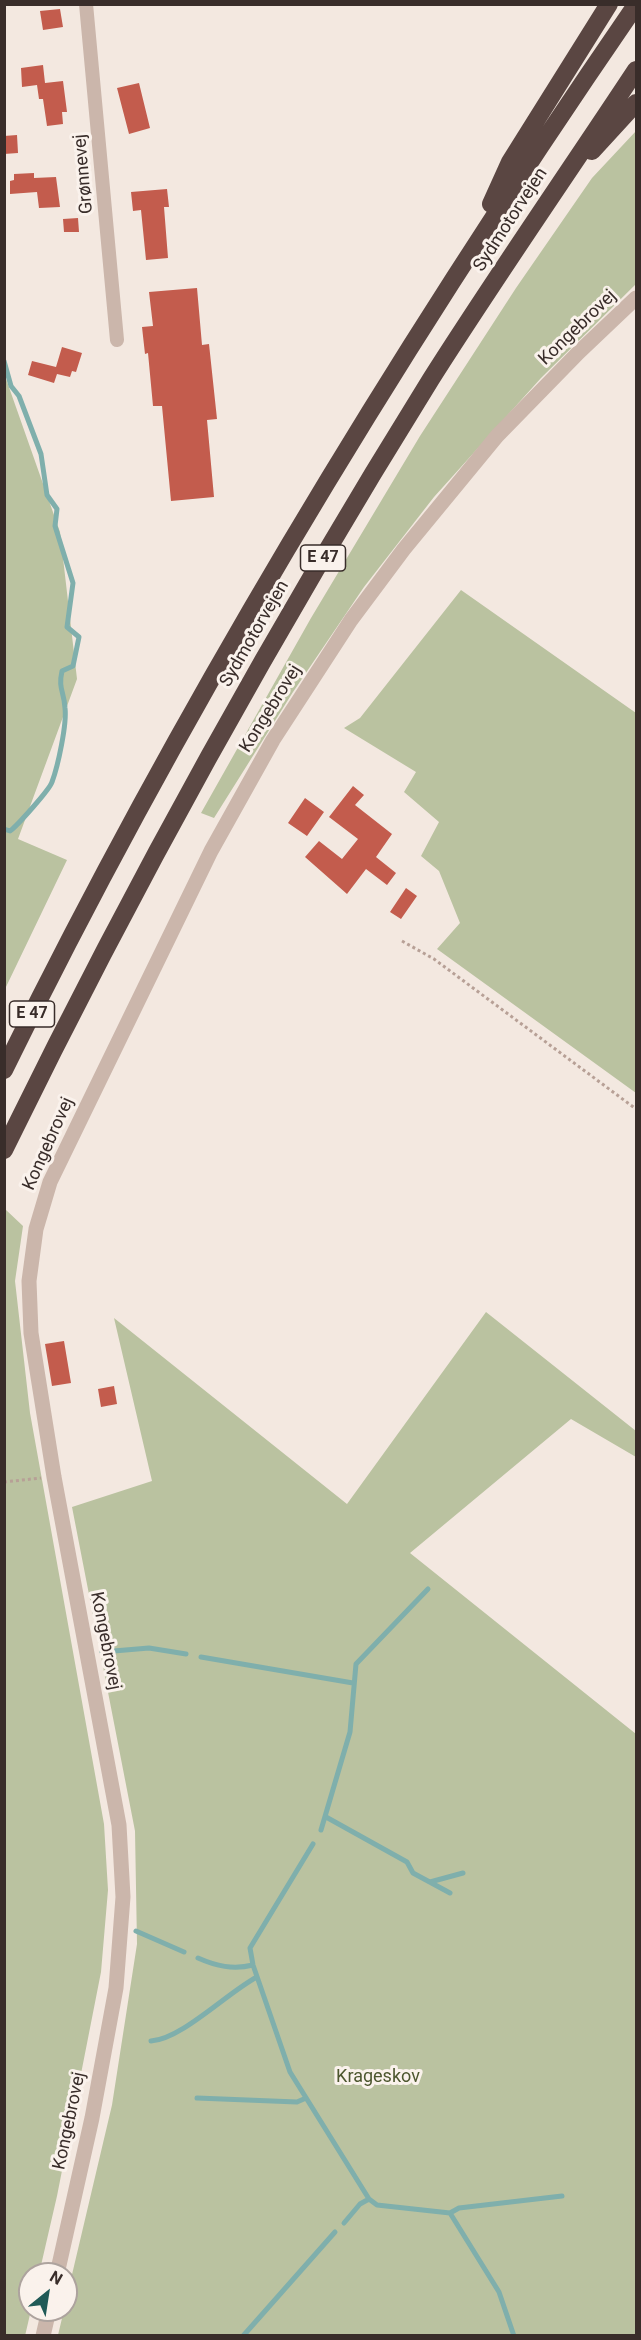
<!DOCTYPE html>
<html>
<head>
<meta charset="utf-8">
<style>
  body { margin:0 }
  #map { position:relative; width:641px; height:2340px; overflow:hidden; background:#f3e8e0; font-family:Roboto,sans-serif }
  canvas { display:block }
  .frame { position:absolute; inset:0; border:6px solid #392d2a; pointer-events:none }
  .north { position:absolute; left:18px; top:2262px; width:60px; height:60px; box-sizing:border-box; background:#faf2ec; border:2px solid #ada39e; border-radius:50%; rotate:30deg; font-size:16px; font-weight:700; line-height:24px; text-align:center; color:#392d2a }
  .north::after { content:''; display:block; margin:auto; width:21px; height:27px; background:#205a57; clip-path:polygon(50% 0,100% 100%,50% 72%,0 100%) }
</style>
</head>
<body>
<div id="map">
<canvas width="641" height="2340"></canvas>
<div class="frame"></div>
<div class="north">N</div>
</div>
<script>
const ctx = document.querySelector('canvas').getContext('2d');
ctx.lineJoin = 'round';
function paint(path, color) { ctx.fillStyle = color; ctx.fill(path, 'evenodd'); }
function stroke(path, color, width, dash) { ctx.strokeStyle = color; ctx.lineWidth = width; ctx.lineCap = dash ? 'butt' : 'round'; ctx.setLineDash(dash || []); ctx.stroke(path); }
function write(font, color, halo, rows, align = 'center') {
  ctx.font = font + ' Roboto,sans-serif'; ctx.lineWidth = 6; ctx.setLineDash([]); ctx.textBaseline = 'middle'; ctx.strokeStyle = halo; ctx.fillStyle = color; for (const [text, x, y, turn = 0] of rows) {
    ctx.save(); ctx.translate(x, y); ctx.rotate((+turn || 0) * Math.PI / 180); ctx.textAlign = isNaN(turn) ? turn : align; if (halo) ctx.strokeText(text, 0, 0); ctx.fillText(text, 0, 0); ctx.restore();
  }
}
paint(new Path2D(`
  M636,131V284L541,378L434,497L364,587L293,692L214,818L201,813L311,618L420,436L516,288L592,178Z
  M5,376L60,532L77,679L18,839L67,860L5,989Z
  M461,590L636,713V1093L437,949L460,923L439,871L421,856L439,822L404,792L416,772L344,728L360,718Z
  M5,1209L23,1226L15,1281L30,1413L104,1824L108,1890L101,1972L57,2196L39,2274H30L31,2310L25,2336L4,2335Z
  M486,1312L636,1431V1457L571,1419L410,1553L636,1734V2335H58L64,2310H66V2300L112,2105L137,1944L135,1831L72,1507L152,1481L114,1318L347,1504Z`), '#bac2a0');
stroke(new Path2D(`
  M4,361L11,386L19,396L41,454L47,495L57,509L55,526L73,583L67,627L79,637L73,666L62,671C58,689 64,691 65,708C67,724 58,766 52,782C50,789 17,826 10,831L4,829
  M102,1652L149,1648L186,1654
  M201,1657L353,1683
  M326,1817L407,1862L413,1873L450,1893
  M321,1830L350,1732L356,1664L428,1589
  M313,1844L250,1948L253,1965L290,2072L369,2199L377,2205L450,2213L499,2292L514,2336
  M430,1882L463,1873
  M136,1931L184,1952
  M198,1958C216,1966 233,1970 253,1965
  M151,2041C182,2039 228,1992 257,1977
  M197,2098L297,2102L306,2098
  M450,2213L459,2208L562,2196
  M344,2223L360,2204L369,2199
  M243,2336L335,2232`), '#7fafac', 5);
paint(new Path2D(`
  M60,9L63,27L43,30L40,11Z
  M43,65L45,83L63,81L67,112H62L63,124L47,126L43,99H39L37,85L22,87L21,68Z
  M139,83L150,128L129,134L117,88Z
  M17,135L18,153L4,154V136Z
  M34,173V178L56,177L60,207L39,208L37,192L10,194V181L14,180V174Z
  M167,189L169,207H164L168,258L146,260L141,210L133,211L131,192Z
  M78,218L79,232H64L63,219Z
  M197,288L202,345L209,344L217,419L207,420L214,497L171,501L162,406H153L148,353L145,354L142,327L153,326L149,292Z
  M62,347L82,353L76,372L72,371L70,377L57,374L54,383L28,375L32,361L56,367Z
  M353,786L364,795L355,805L392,834L376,857L396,873L387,885L366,869L347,894L305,857L319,841L342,859L358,839L329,817Z
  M305,798L324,812L307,836L288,823Z
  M406,888L417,896L401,919L390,912Z
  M64,1341L71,1383L52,1386L45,1344Z
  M114,1386L117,1404L101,1407L98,1389Z`), '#c35c4d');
stroke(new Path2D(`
  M402,941L434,959L636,1109
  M4,1482L41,1478`), '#b7a096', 3, [3, 3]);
stroke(new Path2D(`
  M86,4L117,340`), '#cbb6ab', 14);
stroke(new Path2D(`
  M57,2274L92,2118L116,1988L123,1897L119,1825L54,1477L31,1333L29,1281L36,1229L50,1182L211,851L273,740L351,620L404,549L497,436L579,352L636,298
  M43,2336L49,2310`), '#cbb6ab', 15);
stroke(new Path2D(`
  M592,151L636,103
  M491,204L510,162L609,4
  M4,1070C186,699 402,345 636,5
  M4,1150C133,886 276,628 431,379C497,275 568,173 636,70`), '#5a4642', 18);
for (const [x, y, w] of [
  [323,558,45],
  [32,1014,45]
]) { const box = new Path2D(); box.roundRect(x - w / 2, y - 13, w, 26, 4.5); ctx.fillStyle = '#faf2ec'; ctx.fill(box); stroke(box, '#392d2a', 1.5); }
write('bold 16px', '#392d2a', null, [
  ["E 47",323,558],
  ["E 47",32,1014]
]);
write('18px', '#392d2a', '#faf2ec', [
  ["Grønnevej",84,174,-95],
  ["Sydmotorvejen",511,220,-57],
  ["Kongebrovej",578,328,-44],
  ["Sydmotorvejen",255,634,-60],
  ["Kongebrovej",271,709,-58],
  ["Kongebrovej",49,1144,-66],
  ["Kongebrovej",105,1641,79],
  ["Kongebrovej",70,2121,-78]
]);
write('18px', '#4d572f', '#faf2ec', [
  ["Krageskov",378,2077]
]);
</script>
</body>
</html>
